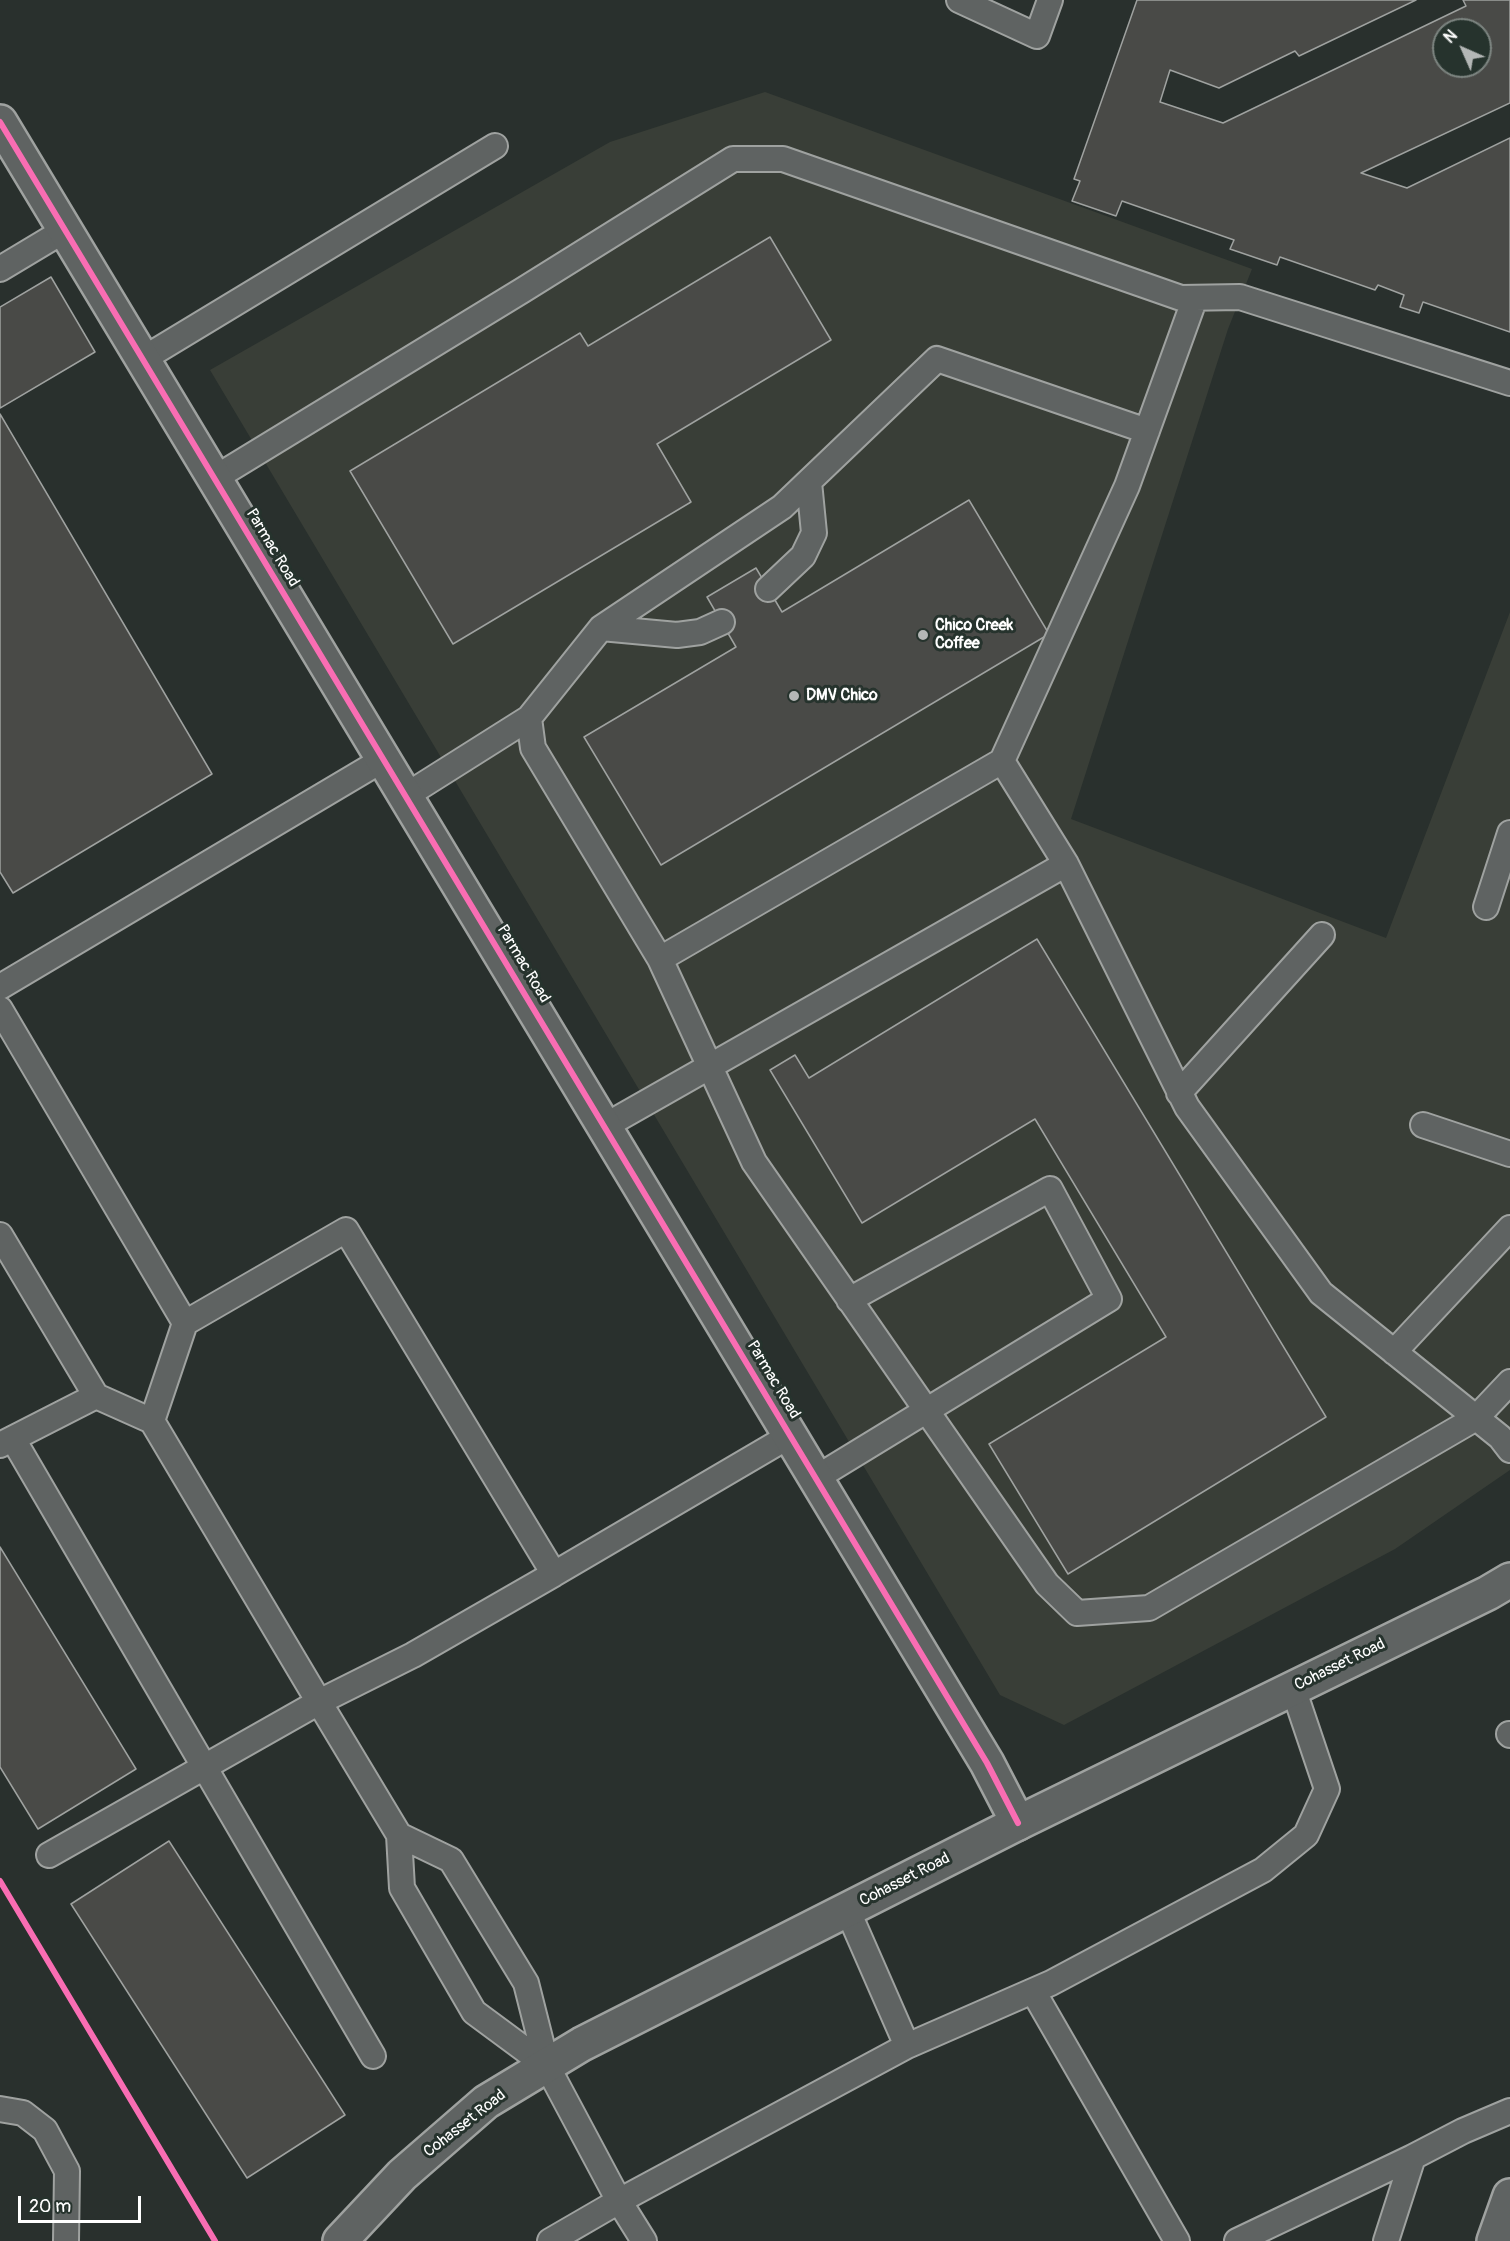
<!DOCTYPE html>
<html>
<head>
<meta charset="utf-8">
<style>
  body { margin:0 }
  #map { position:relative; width:1510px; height:2241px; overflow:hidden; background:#29302d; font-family:Pangolin,sans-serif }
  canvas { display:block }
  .north { position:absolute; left:1432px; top:18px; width:60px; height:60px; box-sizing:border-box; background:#26332d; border:2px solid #7d8581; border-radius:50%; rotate:315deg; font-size:16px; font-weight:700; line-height:24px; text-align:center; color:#fff }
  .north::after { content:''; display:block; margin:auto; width:21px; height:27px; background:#b4b7b6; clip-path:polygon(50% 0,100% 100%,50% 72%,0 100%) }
  .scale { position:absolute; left:18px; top:2196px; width:123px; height:27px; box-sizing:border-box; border:3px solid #fff; border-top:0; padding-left:8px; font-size:18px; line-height:21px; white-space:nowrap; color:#fff; -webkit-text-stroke:4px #26332d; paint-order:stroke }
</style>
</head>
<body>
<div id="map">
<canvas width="1510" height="2241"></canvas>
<div class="north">N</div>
<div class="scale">20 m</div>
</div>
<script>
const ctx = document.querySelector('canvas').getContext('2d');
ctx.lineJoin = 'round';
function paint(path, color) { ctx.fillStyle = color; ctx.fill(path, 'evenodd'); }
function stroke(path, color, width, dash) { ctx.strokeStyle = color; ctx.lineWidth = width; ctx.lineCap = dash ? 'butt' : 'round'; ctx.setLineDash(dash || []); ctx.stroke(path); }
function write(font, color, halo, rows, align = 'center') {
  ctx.font = font + ' Pangolin,sans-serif'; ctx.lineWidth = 6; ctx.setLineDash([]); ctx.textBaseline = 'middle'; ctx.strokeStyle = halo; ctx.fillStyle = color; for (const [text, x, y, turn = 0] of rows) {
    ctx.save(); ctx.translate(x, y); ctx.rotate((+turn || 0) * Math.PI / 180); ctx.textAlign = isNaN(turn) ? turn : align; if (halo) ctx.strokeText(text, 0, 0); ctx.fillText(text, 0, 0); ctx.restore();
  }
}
paint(new Path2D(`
  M765,92L1252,269L1228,329L1071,819L1386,938L1510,612V1470L1395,1549L1064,1725L1000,1695L210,370L610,142Z`), '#393e37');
const building = new Path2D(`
  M1137,0H1416L1299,56L1295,51L1219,88L1170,70L1160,102L1223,123L1466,6L1463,0H1510V103L1361,173L1407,188L1510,138V332L1423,302L1419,313L1400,307L1404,295L1378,285L1375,290L1280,257L1277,265L1230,249L1234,240L1122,201L1116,216L1072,201L1080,181L1074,179ZM1444,30H1480V66H1444Z
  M770,237L831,340L657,444L691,502L453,644L350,471L580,333L588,346Z
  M51,277L95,352L0,408V307Z
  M0,414L212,774L13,893L0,872Z
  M969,500L1049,634L661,865L584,737L736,647L707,597L756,568L782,612Z
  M1037,939L1326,1417L1068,1574L989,1444L1166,1337L1035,1119L862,1223L770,1070L795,1055L809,1078Z
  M0,1547L136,1769L38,1829L0,1767Z
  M169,1841L345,2115L247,2178L71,1904Z`);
paint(building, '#494a47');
stroke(building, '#9fa2a0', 1.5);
const service = new Path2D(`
  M959,0L1037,36L1050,0
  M0,269L65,230
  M1195,298L1127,486L1002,761L1066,864L1187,1107L1321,1293L1500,1437L1510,1450
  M143,359L495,146
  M215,478L523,290L733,159H783L1181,298L1240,297L1510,383
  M768,589L803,556L814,533L809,482
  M601,628L677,635L700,632L722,622
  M529,718L533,748L660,959
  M1002,761L660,959L754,1162L1047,1584L1077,1613L1149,1608L1476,1418L1510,1382
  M407,795L529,718L601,628L782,507L937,359L1147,431
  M1486,907L1510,833
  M0,987L384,759
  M0,1009L185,1323L346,1230L554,1574L413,1655L319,1702L399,1835
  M1179,1093L1322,935
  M1423,1125L1510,1154
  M605,1126L1066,864
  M0,1235L96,1396L152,1421
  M1394,1352L1510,1228
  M13,1439L373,2056
  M0,1445L96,1396
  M816,1478L1109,1299L1050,1189L849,1300
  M554,1574L791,1435
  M1509,1734L1510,1735
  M49,1855L319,1702L152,1421L185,1323
  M847,1909L907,2046
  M1033,1991L1177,2241
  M547,2066L474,2012L402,1888L399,1835L451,1860L526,1983L547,2066L619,2201L550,2241
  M0,2109L23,2113L45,2130L67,2171L66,2241
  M644,2241L619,2201L907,2046L1051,1983L1263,1870L1306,1835L1327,1789L1293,1688
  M1237,2241L1413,2157
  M1386,2241L1413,2157L1463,2131L1510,2111`);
const minor = new Path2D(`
  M0,122L987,1763L1018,1823
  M1494,2241L1510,2196`);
const secondary = new Path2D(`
  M340,2241L402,2175L486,2102L582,2044L1018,1823L1488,1593L1510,1580`);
stroke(service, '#9fa2a0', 28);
stroke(minor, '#9fa2a0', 38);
stroke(secondary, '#9fa2a0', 38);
stroke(service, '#5f6362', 24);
stroke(minor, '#5f6362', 33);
stroke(secondary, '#5f6362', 33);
stroke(new Path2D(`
  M0,122L987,1763L1018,1823
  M0,1881L215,2241`), '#f96db3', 6);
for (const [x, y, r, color] of [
  [923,635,6,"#b4b7b6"],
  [794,696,6,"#b4b7b6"]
]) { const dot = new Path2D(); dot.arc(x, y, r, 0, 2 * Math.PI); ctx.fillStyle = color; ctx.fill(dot); stroke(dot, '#26332d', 2); }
write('16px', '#fff', '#26332d', [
  ["Parmac Road",272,548,59],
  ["Parmac Road",523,964,59],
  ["Parmac Road",773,1380,59],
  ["Cohasset Road",1340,1665,-26],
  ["Cohasset Road",905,1880,-27],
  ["Cohasset Road",465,2124,-38]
]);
write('bold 16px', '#fff', '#26332d', [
  ["Chico Creek",935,626],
  ["Coffee",935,644],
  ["DMV Chico",806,696]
], 'left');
</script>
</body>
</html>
